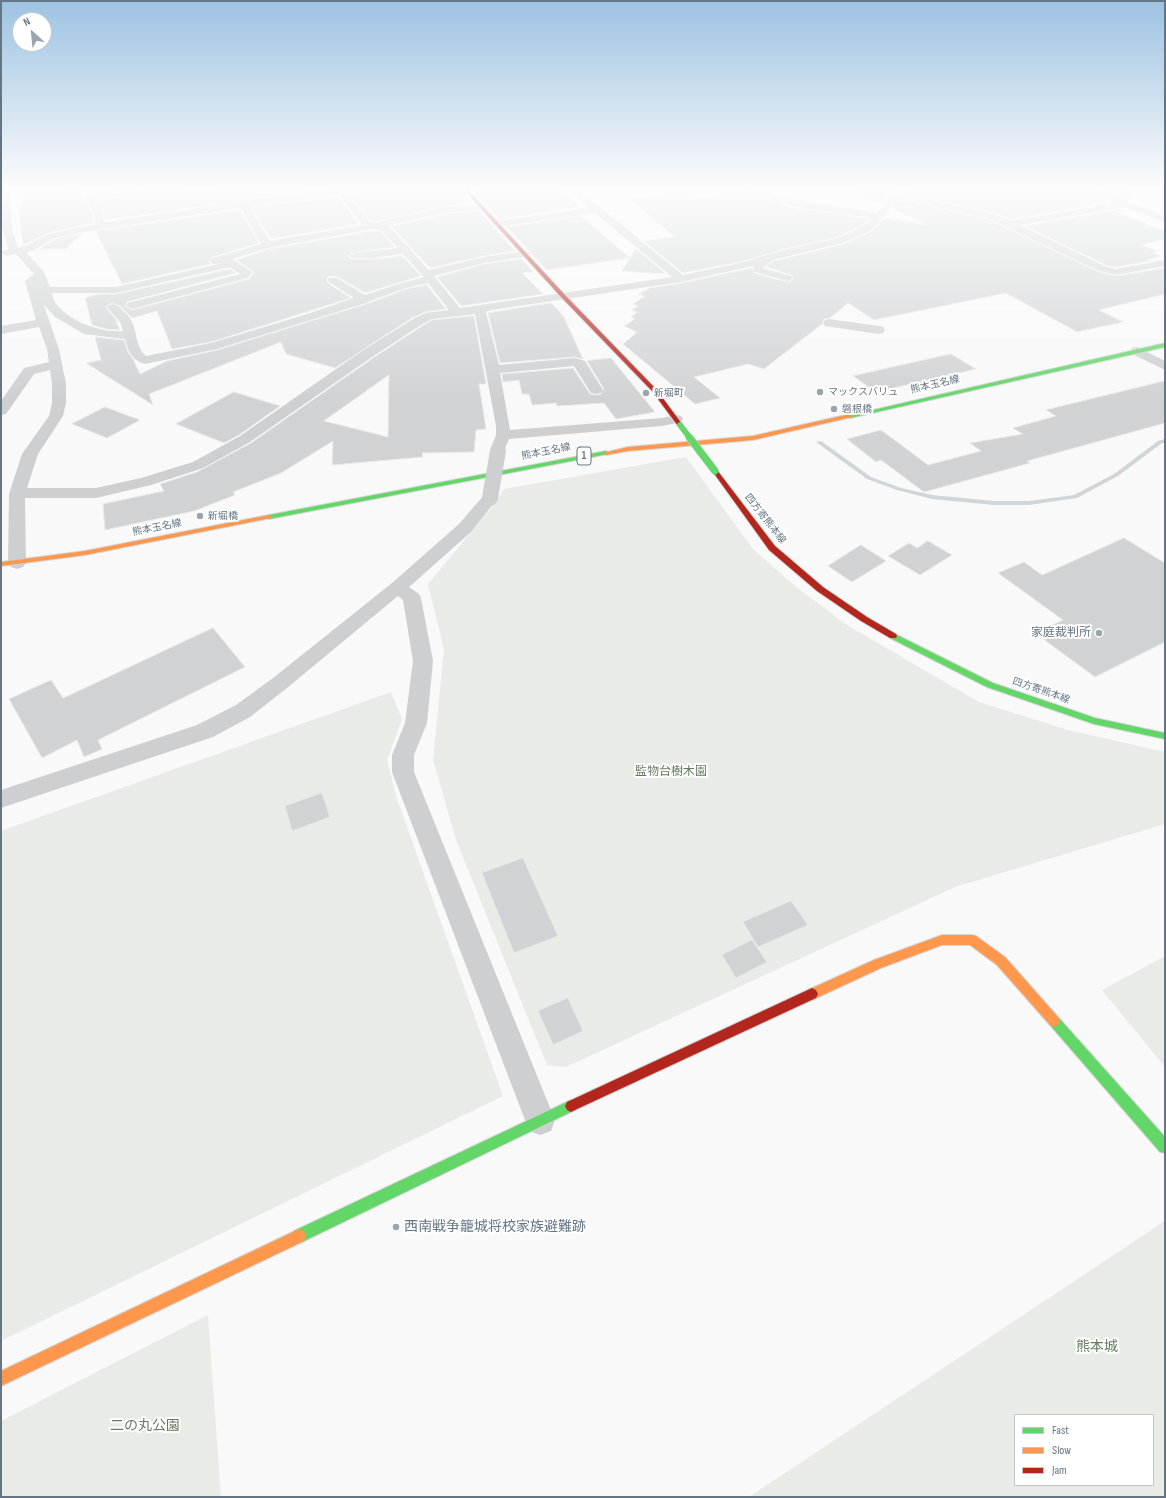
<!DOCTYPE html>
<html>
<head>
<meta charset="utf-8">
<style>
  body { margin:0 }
  #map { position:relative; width:1166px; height:1498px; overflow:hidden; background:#f9f9f9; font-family:"Sofia Sans Condensed",sans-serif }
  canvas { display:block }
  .frame { position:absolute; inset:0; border:2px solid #657683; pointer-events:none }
  .legend { position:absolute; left:1014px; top:1414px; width:140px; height:72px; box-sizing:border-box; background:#fff; border:1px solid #c1c8cd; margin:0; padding:5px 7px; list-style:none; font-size:12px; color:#657683 }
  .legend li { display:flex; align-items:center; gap:8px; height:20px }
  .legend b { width:20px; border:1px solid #c1c8cd }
  .north { position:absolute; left:12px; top:12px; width:40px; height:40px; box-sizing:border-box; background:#fff; border:1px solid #c1c8cd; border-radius:50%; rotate:333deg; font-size:11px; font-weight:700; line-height:16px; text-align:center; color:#657683 }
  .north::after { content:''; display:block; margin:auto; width:14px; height:18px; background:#99a4ac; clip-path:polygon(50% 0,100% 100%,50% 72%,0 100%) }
</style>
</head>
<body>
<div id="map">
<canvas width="1166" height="1498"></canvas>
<div class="frame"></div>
<ul class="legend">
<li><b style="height:5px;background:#63d668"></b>Fast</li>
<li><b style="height:5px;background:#ff974d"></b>Slow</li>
<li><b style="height:5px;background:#b3261e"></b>Jam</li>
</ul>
<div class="north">N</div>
</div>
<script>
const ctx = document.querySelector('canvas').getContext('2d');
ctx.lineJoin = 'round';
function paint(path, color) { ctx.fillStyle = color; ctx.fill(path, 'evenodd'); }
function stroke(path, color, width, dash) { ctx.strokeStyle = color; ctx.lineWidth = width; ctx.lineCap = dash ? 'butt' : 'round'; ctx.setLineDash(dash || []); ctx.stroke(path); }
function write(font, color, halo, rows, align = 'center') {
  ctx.font = font + ' "Sofia Sans Condensed","Noto Sans JP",sans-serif'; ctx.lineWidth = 4; ctx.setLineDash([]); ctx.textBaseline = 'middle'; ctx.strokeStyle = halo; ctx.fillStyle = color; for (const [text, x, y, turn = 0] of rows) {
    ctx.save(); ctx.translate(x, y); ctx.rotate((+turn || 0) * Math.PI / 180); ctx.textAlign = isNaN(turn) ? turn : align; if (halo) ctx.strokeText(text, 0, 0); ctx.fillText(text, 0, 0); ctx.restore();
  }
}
paint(new Path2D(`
  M686,457L753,549L796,587L847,625L979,702L1068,730L1165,752V824L955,887L566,1067L547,1065L456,840L433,760L444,649L428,584L492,507L504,489Z
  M391,692L402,719L387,760L397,799L503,1096L1,1341V831Z
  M1165,956V1067L1102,990Z
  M1165,1221V1497H749ZM1015,1415H1153V1485H1015Z
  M208,1315L221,1497H1V1421Z`), '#e8ebe6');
paint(new Path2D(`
  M1165,439V443H1162L1118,476L1077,498L1029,505H994L932,499L897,490L867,479L816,442L821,441L871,477L901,488L932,495L994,501H1029L1074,495L1114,474L1158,441Z`), '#ced6d9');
const building = new Path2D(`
  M72,190H81L80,199H84L90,209L94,223L48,233L23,245L19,212L24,195Z
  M147,190H187L190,195L222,190H317L105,220L102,208L98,200L138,194L143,191Z
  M359,190H461L472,203L445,206L385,219L378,221H371L351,195L357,193Z
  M473,190H562L579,207L500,219Z
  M751,190L760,197L798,210L800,208L869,219L861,226L835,238L784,249L744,261L683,273L644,241L675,237L629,199L687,192L697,199Z
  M855,190H903L888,196L882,203Z
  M928,190H1083L1109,202L1011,219L991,212L943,202L921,195Z
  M1102,190H1131L1132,199L1128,200Z
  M338,197L359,224L271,239L252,208Z
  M907,200L938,208L985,218L1099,272L1116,276L1165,268V294L1099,310L1123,322L1077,332L1006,293L874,320L848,303L830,318L824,319L822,324L764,369L748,364L694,377L720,398L695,404L623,344L637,332L624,326L635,319L631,317L637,312L631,310L638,306L633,304L645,296L639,294L650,288L681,283L752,268L754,273L787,282L791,281L794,278L791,275L766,267L774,261L843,244L871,232L885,218L927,225L892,208L896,202Z
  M1124,209L1127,210L1116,212L1165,231V239L1141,245L1157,251L1152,253L1162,256L1147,260L1151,261L1116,267L1108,266L1025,226Z
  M240,210L259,243L210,258L208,261L211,264L122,284L96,231Z
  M479,211L515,251L484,256L430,268L391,226L445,214Z
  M581,216L630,258L547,270L507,227Z
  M372,231H380L395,247L351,253L349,255L350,259H374L402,256L421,276L365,293L338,277L329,276L326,280L328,283L351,298L211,342L172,349L157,311L132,318L119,305L111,303L106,307L118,322H116L120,330L106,329L92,325L85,298L98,294H116L230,269L236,273L127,302L125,306L132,310L249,279L253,274L252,270L236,260L269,249Z
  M83,233L66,249H39L56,239Z
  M636,249L666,274L622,271Z
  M522,259L533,272L522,273L543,294L461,306L437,277L484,264Z
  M427,285L446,309L425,312L412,318L335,368L286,354L281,342L149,394L153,405L86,363L101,360L95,337L124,340L128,352L133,359L140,374L167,361L217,350L369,303L406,289Z
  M551,303L563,315L583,359L575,357L500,363L488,313Z
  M474,316L486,384H479L486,429L476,430L474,452L422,453L423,457L332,465L333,441L281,473L233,492L235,495L194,511L105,530L103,504L164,491L160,484L197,472L251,443L373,358L422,326L432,320ZM389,375L388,437L324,421Z
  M951,354L976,369L876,392L853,376Z
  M611,358L655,412L616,419L604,403L557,406L556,403L532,405L529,394H522L519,380L503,382L502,374L573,368L590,394L596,395L601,394L604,389L587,361Z
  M1165,381V423L1027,461L1030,463L924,492L881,460L876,462L847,439L881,430L928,465L981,451L970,443L1023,434L1013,428L1056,416L1046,410Z
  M234,392L280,406L239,435L224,443L176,424Z
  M105,407L140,420L107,438L72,424Z
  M1124,538L1165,563V642L1095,677L1035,633L1063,620L998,573L1024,562L1042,575Z
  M928,541L952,555L920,575L888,556L909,543L917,548Z
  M861,545L886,561L852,582L828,566Z
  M213,628L245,667L98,740L102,749L84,757L77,740L42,758L9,699L51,680L63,698Z
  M322,793L330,817L292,831L285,806Z
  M523,858L558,936L514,953L482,873Z
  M791,901L808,925L758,947L743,922Z
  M752,940L767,962L736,978L722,955Z
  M568,998L583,1031L553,1045L538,1011Z`);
paint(building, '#d0d2d3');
stroke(building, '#e8e8e8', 1);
const fast = new Path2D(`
  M1165,343V347L850,418L847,416Z
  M606,451L609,453L608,454L269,519L266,517L269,515Z
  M893,633L993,683L1095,718L1165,733V739L1094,724L987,687L890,638L889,636L890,634Z
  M1054,1015L1058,1017L1165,1137V1153L1160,1152L1050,1025L1048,1021L1050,1017Z
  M571,1100L575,1102L577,1106L575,1110L304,1241L299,1243L294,1241L292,1236L294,1231Z`);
const slow = new Path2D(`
  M850,414L853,416L852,417L753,440L628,451L606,455L603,453L628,447L753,436Z
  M269,515L272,517L271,518L85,555L1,566V562L85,551Z
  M942,935H972L976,936L1005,957L1058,1017L1060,1021L1058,1025L1054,1027L1050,1025L997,965L970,945H942L881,968L812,1000L808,998L806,994L808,990L874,960Z
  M299,1229L304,1231L306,1236L304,1241L1,1386V1371Z`);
const jam = new Path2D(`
  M464,190H468L565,295L656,389L682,424V426H678L652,391L561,297Z
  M713,470H717L775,546L823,587L867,617L896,634L897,636L896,638H890L861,621L817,591L769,550L713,472Z
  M812,988L816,990L818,994L816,998L575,1110L571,1112L567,1110L565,1106L567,1102Z`);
stroke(fast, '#d5d6d7', 2);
stroke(slow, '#d5d6d7', 2);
stroke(jam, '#d5d6d7', 2);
paint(new Path2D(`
  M1,190H10L12,229L18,248L25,246L48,234L96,224L91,208L85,199C91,189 131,190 142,190L138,193L95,199L101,208L104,221L107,222L244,201L331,190H358L357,192L348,194L370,222L378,223L385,220L445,207L483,204L485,206L483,208L480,209L445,213L388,225L429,270L484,257L525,251L529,252L530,254L529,256L484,263L434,276L460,308L672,277L595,213L497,227L492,224L497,221L589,208L569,190H579L683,275L744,262L784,250L835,239L862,227L872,218C847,214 767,206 752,190C764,190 773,195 785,198L877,213L889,197L905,191L927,190L917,195L943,203L991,213L1011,221L1114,203L1084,190H1097L1165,216V222L1124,207L1020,225L1107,267L1116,269L1165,260V266L1116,275L1099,271L985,217L938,207L907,198L895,201L883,218L870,231L842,243L773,260L763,268L791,276L793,278L791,280L787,281L754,272L753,266L681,282L491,310L486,312L499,365L575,358L585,361L603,390L601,393L596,394L591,393L574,366L500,373L510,430L662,418L676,415L681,416L683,419L681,422L662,426L509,439L504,451L499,453L494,451L491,448L496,435V426L475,314L432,319L421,325L372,357L250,442L203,468L151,485L96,498H25L26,563L23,567L17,569L11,567L8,563L9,494L22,454L49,416L52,403V384L50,370L34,374L6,414L1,415V401L24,368L49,362L47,349L39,327L1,334V326L36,320L25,281L34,274L16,254L6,256L1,253L2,251L9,249L2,229ZM339,195L362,225L270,241L250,207ZM241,208L261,244L210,259L209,261L214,264L223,263L116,287H50L44,272L26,252L32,251L55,238L82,232ZM372,229L381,230L398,248L355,253L351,254L350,256L351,258H374L403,254L424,277L398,284L365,295L337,278H329L327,280L329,282L354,298L304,315L211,343L146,356C136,348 137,332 132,322C130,317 126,313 122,310C118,305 115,303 109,305L107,307L120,322L123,331C101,333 71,322 57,305C54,302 53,297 52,293H116L230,267L240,274L128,303L126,305L128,307L132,309L248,278L252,273L251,271L232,259L269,248ZM428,283L449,310L425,313L413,319L362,351L240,436L193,462L141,478L96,488H27L38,454L63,416L66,403V384L59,349L39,291L44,305L55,317L84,334L125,339C128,351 132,361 145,364L217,349L369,302L370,301L406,288Z
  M829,319L879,326L883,327L885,330L883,333L879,334L825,326L823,323L825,320Z
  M1137,347L1165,361V370L1132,354L1131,351L1132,348Z
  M490,493L496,495L498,498L471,532L409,587L419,594L421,598L433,661L427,723L414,755V772L555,1120L551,1131L540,1135L529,1131L525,1120L392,772V755L405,723L413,661L403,600L398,596L287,688L250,717L213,737L1,808V790L197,725L236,705L273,678L392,583L459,524L484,495Z`), '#cecfd0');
paint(fast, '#63d668');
paint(slow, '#ff974d');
paint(jam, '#b3261e');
const fastBridgeFar1 = new Path2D(`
  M680,425L690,438`);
const fastBridge = new Path2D(`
  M689,437L715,471`);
stroke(fastBridgeFar1, '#d5d6d7', 6, []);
stroke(fastBridge, '#d5d6d7', 8, []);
stroke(new Path2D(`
  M490,498L498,451`), '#cecfd0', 16);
stroke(fastBridgeFar1, '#63d668', 5.5);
stroke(fastBridge, '#63d668', 7);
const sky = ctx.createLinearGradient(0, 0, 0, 400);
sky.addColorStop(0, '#9dc2e2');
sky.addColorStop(0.47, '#fcfcfc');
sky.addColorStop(1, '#fcfcfc00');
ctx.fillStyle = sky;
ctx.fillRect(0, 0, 1166, 400);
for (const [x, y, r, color] of [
  [820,392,4,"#99a4ac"],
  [646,393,4,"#99a4ac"],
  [834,409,4,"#99a4ac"],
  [200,516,4,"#99a4ac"],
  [1099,633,4,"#99a4ac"],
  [396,1227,4,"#99a4ac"]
]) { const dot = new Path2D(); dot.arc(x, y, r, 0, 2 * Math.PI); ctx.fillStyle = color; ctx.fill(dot); stroke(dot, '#fff', 1.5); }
write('10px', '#657683', '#fff', [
  ["熊本玉名線",935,385,-13],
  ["熊本玉名線",546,452,-11],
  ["四方寄熊本線",765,519,52],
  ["熊本玉名線",157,528,-11],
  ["四方寄熊本線",1041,691,19]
]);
write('10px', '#657683', '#fff', [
  ["マックスバリュ",828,392],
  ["新堀町",654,393],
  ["磐根橋",842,409],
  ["新堀橋",208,516]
], 'left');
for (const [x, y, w] of [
  [584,456,14]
]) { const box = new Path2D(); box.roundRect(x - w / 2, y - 9, w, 18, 3); ctx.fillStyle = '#fff'; ctx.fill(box); stroke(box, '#657683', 1); }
write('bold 11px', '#657683', null, [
  ["1",584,456]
]);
write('12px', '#657683', '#fff', [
  ["家庭裁判所",1091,633]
], 'right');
write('12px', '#687a64', '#fff', [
  ["監物台樹木園",671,772]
]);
write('14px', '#657683', '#fff', [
  ["西南戦争籠城将校家族避難跡",404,1227]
], 'left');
write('14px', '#687a64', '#fff', [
  ["熊本城",1097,1347],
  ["二の丸公園",145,1426]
]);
</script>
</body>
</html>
